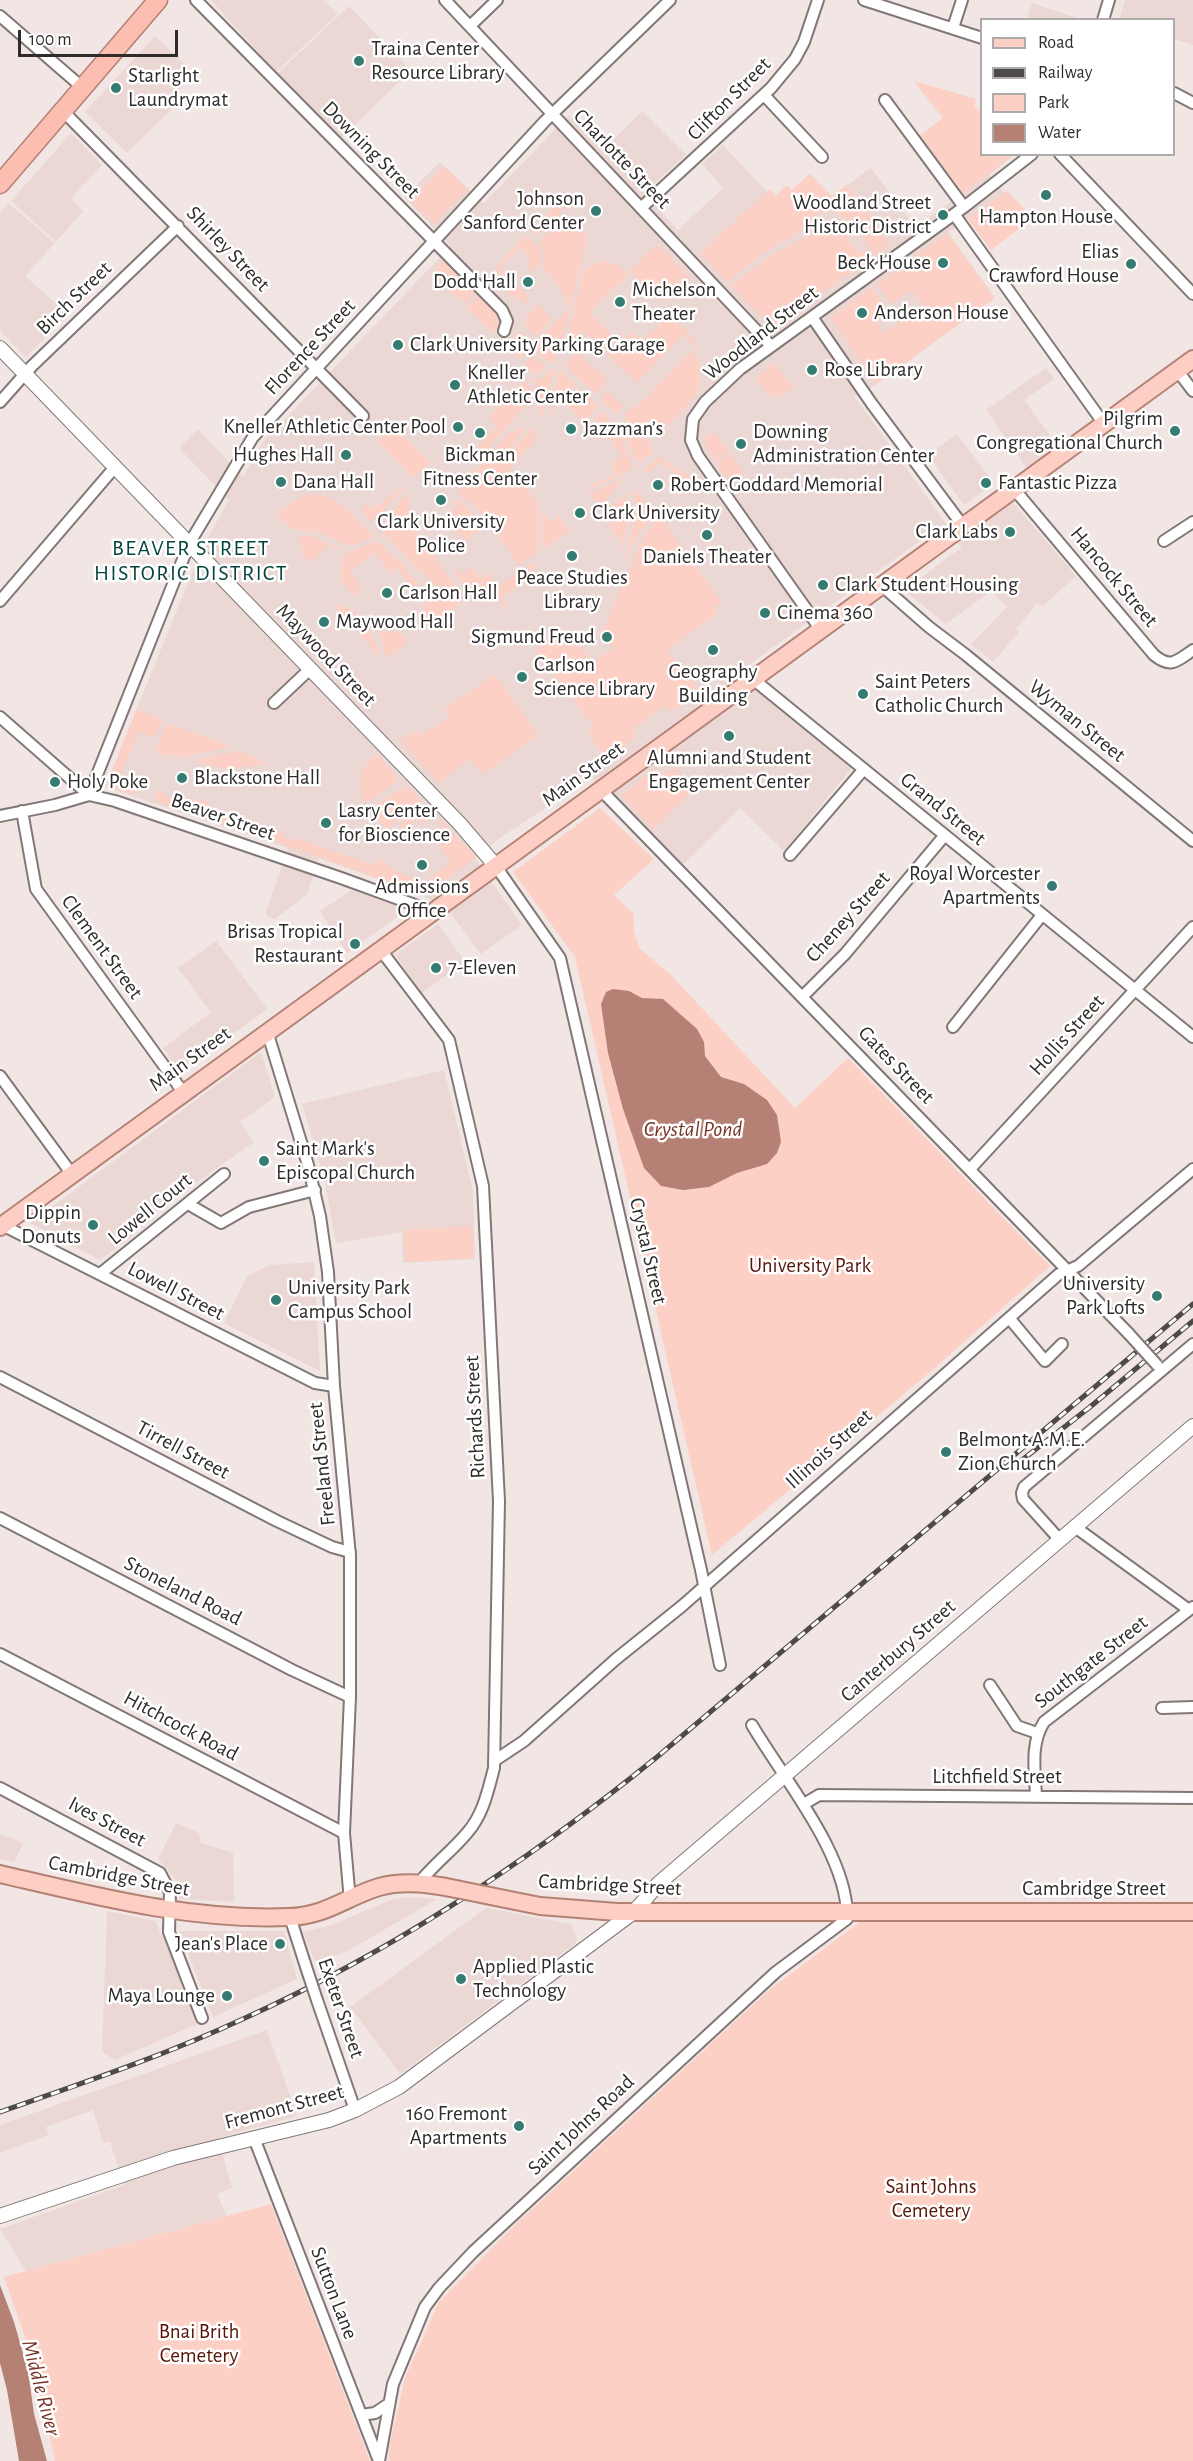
<!DOCTYPE html>
<html>
<head>
<meta charset="utf-8">
<style>
  body { margin:0 }
  #map { position:relative; width:1193px; height:2461px; overflow:hidden; background:#f1e6e4; font-family:"Alegreya Sans",sans-serif }
  canvas { display:block }
  .legend { position:absolute; left:980px; top:18px; width:195px; height:138px; box-sizing:border-box; background:#fff; border:2px solid #acaaaa; margin:0; padding:8px 10px; list-style:none; font-size:18px; color:#2f2b2b }
  .legend li { display:flex; align-items:center; gap:12px; height:30px }
  .legend b { width:30px; border:2px solid #acaaaa }
  .scale { position:absolute; left:18px; top:30px; width:160px; height:27px; box-sizing:border-box; border:3px solid #2f2b2b; border-top:0; padding-left:8px; font-size:18px; line-height:21px; white-space:nowrap; color:#2f2b2b; -webkit-text-stroke:4px #fff; paint-order:stroke }
</style>
</head>
<body>
<div id="map">
<canvas width="1193" height="2461"></canvas>
<ul class="legend">
<li><b style="height:8px;background:#fccec4"></b>Road</li>
<li><b style="height:8px;background:#4f4a4a"></b>Railway</li>
<li><b style="height:16px;background:#fcd0c5"></b>Park</li>
<li><b style="height:16px;background:#b58175"></b>Water</li>
</ul>
<div class="scale">100 m</div>
</div>
<script>
const ctx = document.querySelector('canvas').getContext('2d');
ctx.lineJoin = 'round';
function paint(path, color) { ctx.fillStyle = color; ctx.fill(path, 'evenodd'); }
function stroke(path, color, width, dash) { ctx.strokeStyle = color; ctx.lineWidth = width; ctx.lineCap = dash ? 'butt' : 'round'; ctx.setLineDash(dash || []); ctx.stroke(path); }
function write(font, color, halo, rows, align = 'center') {
  ctx.font = font + ' "Alegreya Sans",sans-serif'; ctx.lineWidth = 5; ctx.setLineDash([]); ctx.textBaseline = 'middle'; ctx.strokeStyle = halo; ctx.fillStyle = color; for (const [text, x, y, turn = 0] of rows) {
    ctx.save(); ctx.translate(x, y); ctx.rotate((+turn || 0) * Math.PI / 180); ctx.textAlign = isNaN(turn) ? turn : align; if (halo) ctx.strokeText(text, 0, 0); ctx.fillText(text, 0, 0); ctx.restore();
  }
}
paint(new Path2D(`
  M211,0H323L338,14L276,72Z
  M1125,0H1193V45L1174,39V20L1119,19Z
  M1032,3L1080,19H1027Z
  M349,6L411,70L341,139L277,74Z
  M155,36L195,74L172,97L178,103L127,153L85,112Z
  M914,81L976,99L974,106L981,112L982,154L1014,155L989,175L1004,193L1007,191L1033,218L991,250L968,219L948,232L995,298L877,384L855,397L952,532L1031,474L986,410L1046,368L1054,379L1024,400L1064,454L1008,497L1076,576L1042,607L1037,603L1016,629L1019,632L993,662L971,644L1007,607L991,591L946,624L904,590L962,547L943,524L743,669L855,764L784,851L740,808L680,868L592,778L501,837L475,858L522,925L481,954L452,915L424,896L319,858L307,894L275,919L265,915L288,848L105,787L203,546L229,500L179,448L198,429L243,477L262,443L451,246L404,197L440,162L484,203L569,115L604,149L642,111L686,155L644,193L678,230L723,188L702,164L723,145L767,192L770,189L775,196L787,185L792,190L810,174L832,196L871,168L915,227L963,193L920,136L943,118Z
  M71,133L102,165L71,198L83,211L56,242L11,201Z
  M8,203L55,243L25,276L68,314L26,357L0,331V213Z
  M957,434L994,483L964,505L928,455Z
  M352,890L393,904L401,911V914L347,953L320,911Z
  M438,924L465,962L422,993L395,955Z
  M216,941L267,1009L181,1072L163,1048L211,1012L178,968Z
  M261,1052L275,1097L240,1122L254,1142L129,1230L133,1236L100,1260L30,1223Z
  M444,1070L473,1191L475,1259L403,1263L402,1232L336,1243L324,1178L302,1104Z
  M314,1262L320,1371L224,1323L247,1276L270,1265Z
  M176,1823L199,1833L201,1843L233,1853L234,1902L179,1899L176,1880L158,1859Z
  M0,1834L23,1843L14,1862L0,1859Z
  M408,1897L437,1899L346,1952L315,1962L303,1932L329,1926L391,1900Z
  M486,1908L571,1924L577,1938L575,1944L400,2074L350,2007Z
  M107,1911L155,1921L202,2022L115,2060L102,2052Z
  M179,1931H284L297,1979L213,2017Z
  M267,2030L297,2116L218,2138L232,2188L217,2194L227,2216L26,2271L0,2229L124,2185L110,2142L103,2143L93,2110L46,2127L49,2135L0,2153V2125Z`), '#ebd8d4');
paint(new Path2D(`
  M914,81L976,99L974,106L981,112L982,154L1014,155L963,193L920,136L943,118Z
  M444,166L468,190L434,224L410,201Z
  M810,174L831,196L847,185L890,244L875,256C863,237 843,200 816,215C806,220 802,232 793,237C787,240 781,242 776,245C759,255 743,269 728,282L700,253L770,189L775,196L787,185L791,190Z
  M1007,191L1033,218L991,250L968,219Z
  M559,202L565,208L537,236L532,229Z
  M566,215L586,235L587,239L561,344L558,347L547,337L545,332L570,307L567,303L563,292L543,267L546,255L539,242Z
  M825,221L836,224L858,253L861,251L868,260L772,328L731,285L768,257L805,238L813,226Z
  M947,233L995,298L877,384L830,318L872,287L888,311L875,320L883,333L924,306L912,290L891,303L877,284Z
  M524,237C541,244 549,257 533,272L526,264L531,259L520,248L500,268L509,277L506,281L516,290L519,287L528,296L525,299L530,305L509,295L496,267Z
  M657,244L690,277L663,302L629,271Z
  M602,261L617,264L629,275L617,287L615,286L590,313L620,343L632,332L641,341L667,318C678,320 694,336 697,347L695,351L694,347L683,335L637,383L583,331L565,348L583,271L590,266Z
  M442,262L447,263L474,290L475,294L465,303L458,296L456,298L431,273Z
  M479,296L500,316V325L493,333L466,307Z
  M538,305L552,319L536,337L524,324L526,318Z
  M520,331L531,340L529,349L519,359L506,345Z
  M538,342H544L556,353L557,361L550,363L536,351L535,345Z
  M691,351L700,364C700,373 700,384 697,393C693,401 661,435 653,434C644,434 631,423 624,419L623,415L633,406L636,408Z
  M577,352L608,381L596,394L565,366Z
  M533,356L545,365L542,372L537,374L531,372L524,364Z
  M774,363L793,387L781,396H769L755,378Z
  M550,370L553,369L554,372L541,420L536,389L530,378C539,382 545,378 550,370Z
  M559,370L576,384L548,415Z
  M525,380L532,392L531,399L475,464L473,452L497,426L488,418Z
  M580,388L598,406L585,419L580,418L564,403Z
  M608,391L624,407L616,414L600,400Z
  M603,411L616,426L632,466L627,472L586,491L592,485L615,474L612,465L622,456L613,446V442L609,438L607,440L603,427L594,419Z
  M623,424C635,431 653,437 652,453L641,462L635,460L621,426Z
  M392,425L431,463L413,477L377,441Z
  M523,428L525,430L517,438L504,462L507,463L519,442L530,429H533L538,440L532,443L533,446L525,449L526,452L519,456L520,458L506,474L521,489L525,486L538,504V552L519,566L481,512L457,492C462,477 472,474 482,464C496,450 502,432 523,428Z
  M715,432L729,451L715,461L703,439Z
  M731,453L745,473L731,483L717,463Z
  M659,456L693,479L686,485L680,479L681,476L659,462L648,473L643,471Z
  M625,478L601,506L590,495L592,492Z
  M403,486L404,489L393,498L377,520H369L360,511L366,504L374,509Z
  M634,489L655,513L637,537L626,562L634,518Z
  M309,494C340,494 353,516 374,536L355,545H346L321,533L293,529L276,515L293,501Z
  M407,494L413,528L462,594L460,597C429,586 405,555 382,532L390,514Z
  M626,494L628,516L623,553L622,540L611,531L608,510Z
  M458,499L479,518L486,527L464,541L445,515L457,507L454,502Z
  M542,510L551,522L558,516L569,531L544,548L542,547Z
  M660,517L722,602L714,608L718,613L667,650L700,691L672,711L668,708H662L637,726L634,729L635,738L607,760L588,733L595,728L537,653L541,644L561,630L578,642L592,663L613,649L602,632L643,538Z
  M303,535L315,537L339,548L336,551L329,545L310,563L300,552L303,546L297,540Z
  M376,541L401,562L418,584L412,588L397,568L390,573L375,553L350,571L362,587L355,595L351,593L340,579L344,555Z
  M533,562L536,567L525,575L528,579L502,597L511,610L508,611L494,589Z
  M473,567L480,578L488,573L494,581L473,596L454,571L458,568L463,574Z
  M422,581L444,597L460,604L427,628L422,619L426,599Z
  M334,605C359,607 375,634 379,657Z
  M379,631L401,633L408,643L386,658Z
  M495,674L538,735L483,774L469,759L439,783L399,740L418,731L422,737L424,732L449,719L444,710Z
  M136,710L159,717L162,721L155,738L138,732L120,776L112,773Z
  M167,723L232,747L182,757L155,753Z
  M240,751L267,764C235,769 225,772 193,760Z
  M376,754L396,775V783L366,803C353,785 361,767 376,754Z
  M670,757L647,777L649,781L675,768L693,790L653,829L621,795Z
  M110,778L136,788L134,795L107,786Z
  M402,788L411,790L422,802L386,829L371,808Z
  M158,791L164,792V796L210,802L207,810L253,825L250,833L155,801Z
  M425,805L435,814L422,825L416,819L403,831L399,825Z
  M600,808L654,859L614,895L634,914V931L640,949L670,974L795,1108L848,1058L1050,1266L930,1372L712,1555L575,957L513,872Z
  M437,817L477,857L425,895L255,834L257,825L285,834L284,837L295,841L296,838L376,866L379,858L394,871L424,883L451,861L439,847L448,836L436,819Z
  M472,1226L474,1258L406,1262L404,1230Z
  M861,1921L1193,1922V2461H389V2448L405,2378L439,2302L514,2226L768,1991Z
  M271,2204L370,2461H55L33,2360L4,2277Z`), '#fcd0c5');
paint(new Path2D(`
  M613,989L629,991L642,998L663,999L697,1029L704,1042L705,1056L721,1077L744,1084L767,1100L777,1115L781,1142L777,1153L767,1164L737,1173L709,1187L683,1190L661,1186L644,1168L623,1109L608,1053L601,1004L606,992Z
  M0,2285L14,2322L28,2371L34,2414L47,2461H19L7,2390L0,2363Z`), '#b58175');
const minor = new Path2D(`
  M196,0L502,310L507,321L504,331
  M445,0L771,346
  M864,0L982,38
  M0,16L83,88
  M1103,20L1109,0
  M470,26L497,0
  M953,28L962,0
  M1174,93L1193,103
  M764,95L822,157
  M885,100L964,207
  M63,111L363,416
  M1060,154L1193,294
  M641,208L771,88L795,59L804,42L818,0
  M954,214L1104,424
  M812,317L872,404L963,526
  M1177,370L1193,391
  M0,402L32,366L178,226
  M1014,489L1154,655C1171,669 1177,661 1193,650
  M1164,541L1193,522
  M881,585L929,627L966,655L1193,841
  M0,601L115,467
  M821,630L698,456L691,440L693,419L705,402L740,369L964,207L1032,154
  M753,679L1193,1037
  M274,703L310,669
  M0,717L89,795L189,544L253,437L545,121L670,0
  M600,789L1129,1334
  M22,811L36,889L183,1092
  M0,816L55,805L89,795L115,801L341,878L415,905L428,914
  M790,855L864,769
  M495,865L560,958L701,1570L720,1665
  M380,949L449,1040L483,1186L499,1501L494,1768C488,1791 483,1815 467,1833C452,1851 433,1865 418,1884
  M802,997L845,954L945,835
  M953,1027L1042,915
  M267,1031L308,1165L320,1216L328,1272L334,1386L350,1556V1697L344,1833L350,1901
  M0,1076L71,1173
  M970,1169L1193,927
  M188,1204L221,1223L249,1207L315,1190
  M2,1225L315,1383L334,1386
  M100,1274L224,1174
  M1010,1319L1045,1361L1062,1344
  M0,1377L277,1521L332,1547L350,1552
  M0,1518L292,1670L350,1697
  M1075,1527L1189,1610
  M1060,1540L1023,1499L1022,1493L1024,1487L1193,1344
  M0,1654L344,1833
  M990,1685L1017,1726L1037,1733
  M1162,1708L1193,1707
  M494,1761L524,1741L616,1659L682,1606L1059,1274L1078,1266L1193,1169
  M0,1788L160,1873L170,1892L169,1932L202,2018
  M1036,1796C1035,1771 1030,1744 1044,1722L1193,1607
  M804,1804L819,1795L1193,1798
  M290,1917L308,1973
  M317,2000L355,2110
  M254,2138L379,2461
  M361,2415L375,2413L387,2405
  M379,2461L393,2384L425,2307L439,2288L473,2252L776,1972L847,1919C849,1856 783,1778 752,1725`);
const tertiary = new Path2D(`
  M0,348L460,824L495,865
  M0,2216L173,2158L329,2120L355,2110L399,2087L635,1911L659,1883L1193,1426`);
const primary = new Path2D(`
  M0,1227L1193,359
  M0,1874C95,1896 190,1921 289,1917C326,1916 346,1897 379,1887C403,1880 433,1884 456,1889
  M505,1899L540,1906L617,1912H1193`);
const trunk = new Path2D(`
  M0,184L158,0`);
stroke(minor, '#817876', 14);
stroke(tertiary, '#817876', 16);
stroke(primary, '#b38074', 20);
stroke(trunk, '#b38074', 21);
stroke(minor, '#fff', 10);
stroke(tertiary, '#fff', 14);
stroke(primary, '#fccec4', 16);
stroke(trunk, '#fbbeb0', 18);
const rail = new Path2D(`
  M1013,1467L1090,1407L1193,1321
  M0,2112C83,2083 166,2055 245,2018C395,1950 530,1860 657,1757L1193,1304`);
stroke(rail, '#4f4a4a', 5);
stroke(rail, '#fff', 3, [9]);
const minorBridge = new Path2D(`
  M1129,1334L1157,1365
  M308,1973L317,2000`);
const primaryBridge = new Path2D(`
  M456,1889L505,1899`);
stroke(minorBridge, '#817876', 14, []);
stroke(primaryBridge, '#b38074', 20, []);
stroke(minorBridge, '#fff', 10);
stroke(primaryBridge, '#fccec4', 16);
for (const [x, y, r, color] of [
  [359,61,6,"#367b71"],
  [116,88,6,"#367b71"],
  [1046,195,6,"#367b71"],
  [596,211,6,"#367b71"],
  [943,215,6,"#367b71"],
  [943,263,6,"#367b71"],
  [1131,264,6,"#367b71"],
  [528,282,6,"#367b71"],
  [620,302,6,"#367b71"],
  [862,313,6,"#367b71"],
  [398,345,6,"#367b71"],
  [812,370,6,"#367b71"],
  [455,385,6,"#367b71"],
  [458,427,6,"#367b71"],
  [571,429,6,"#367b71"],
  [1175,431,6,"#367b71"],
  [480,433,6,"#367b71"],
  [741,444,6,"#367b71"],
  [346,455,6,"#367b71"],
  [281,482,6,"#367b71"],
  [986,483,6,"#367b71"],
  [658,485,6,"#367b71"],
  [441,500,6,"#367b71"],
  [580,513,6,"#367b71"],
  [1010,532,6,"#367b71"],
  [707,535,6,"#367b71"],
  [572,556,6,"#367b71"],
  [823,585,6,"#367b71"],
  [387,593,6,"#367b71"],
  [765,613,6,"#367b71"],
  [324,622,6,"#367b71"],
  [607,637,6,"#367b71"],
  [713,650,6,"#367b71"],
  [522,677,6,"#367b71"],
  [863,694,6,"#367b71"],
  [729,736,6,"#367b71"],
  [182,778,6,"#367b71"],
  [55,782,6,"#367b71"],
  [326,823,6,"#367b71"],
  [422,865,6,"#367b71"],
  [1052,886,6,"#367b71"],
  [355,944,6,"#367b71"],
  [436,968,6,"#367b71"],
  [264,1161,6,"#367b71"],
  [93,1225,6,"#367b71"],
  [1157,1296,6,"#367b71"],
  [276,1300,6,"#367b71"],
  [946,1452,6,"#367b71"],
  [280,1944,6,"#367b71"],
  [461,1979,6,"#367b71"],
  [227,1996,6,"#367b71"],
  [519,2126,6,"#367b71"]
]) { const dot = new Path2D(); dot.arc(x, y, r, 0, 2 * Math.PI); ctx.fillStyle = color; ctx.fill(dot); stroke(dot, '#fff', 2); }
write('21px', '#2f2b2b', '#fff', [
  ["Traina Center",371,49],
  ["Resource Library",371,73],
  ["Starlight",128,76],
  ["Laundrymat",128,100],
  ["Johnson",584,199,"right"],
  ["Sanford Center",584,223,"right"],
  ["Woodland Street",931,203,"right"],
  ["Historic District",931,227,"right"],
  ["Hampton House",1046,217,"center"],
  ["Elias",1119,252,"right"],
  ["Crawford House",1119,276,"right"],
  ["Beck House",931,263,"right"],
  ["Dodd Hall",516,282,"right"],
  ["Michelson",632,290],
  ["Theater",632,314],
  ["Anderson House",874,313],
  ["Clark University Parking Garage",410,345],
  ["Rose Library",824,370],
  ["Kneller",467,373],
  ["Athletic Center",467,397],
  ["Pilgrim",1163,419,"right"],
  ["Congregational Church",1163,443,"right"],
  ["Kneller Athletic Center Pool",446,427,"right"],
  ["Jazzman’s",583,429],
  ["Downing",753,432],
  ["Administration Center",753,456],
  ["Hughes Hall",334,455,"right"],
  ["Bickman",480,455,"center"],
  ["Fitness Center",480,479,"center"],
  ["Dana Hall",293,482],
  ["Fantastic Pizza",998,483],
  ["Robert Goddard Memorial",670,485],
  ["Clark University",592,513],
  ["Clark University",441,522,"center"],
  ["Police",441,546,"center"],
  ["Clark Labs",998,532,"right"],
  ["Daniels Theater",707,557,"center"],
  ["Peace Studies",572,578,"center"],
  ["Library",572,602,"center"],
  ["Clark Student Housing",835,585],
  ["Carlson Hall",399,593],
  ["Cinema 360",777,613],
  ["Maywood Hall",336,622],
  ["Sigmund Freud",595,637,"right"],
  ["Carlson",534,665],
  ["Science Library",534,689],
  ["Geography",713,672,"center"],
  ["Building",713,696,"center"],
  ["Saint Peters",875,682],
  ["Catholic Church",875,706],
  ["Alumni and Student",729,758,"center"],
  ["Engagement Center",729,782,"center"],
  ["Blackstone Hall",194,778],
  ["Holy Poke",67,782],
  ["Lasry Center",338,811],
  ["for Bioscience",338,835],
  ["Royal Worcester",1040,874,"right"],
  ["Apartments",1040,898,"right"],
  ["Admissions",422,887,"center"],
  ["Office",422,911,"center"],
  ["Brisas Tropical",343,932,"right"],
  ["Restaurant",343,956,"right"],
  ["7-Eleven",448,968],
  ["Saint Mark's",276,1149],
  ["Episcopal Church",276,1173],
  ["Dippin",81,1213,"right"],
  ["Donuts",81,1237,"right"],
  ["University",1145,1284,"right"],
  ["Park Lofts",1145,1308,"right"],
  ["University Park",288,1288],
  ["Campus School",288,1312],
  ["Belmont A.M.E.",958,1440],
  ["Zion Church",958,1464],
  ["Jean's Place",268,1944,"right"],
  ["Applied Plastic",473,1967],
  ["Technology",473,1991],
  ["Maya Lounge",215,1996,"right"],
  ["160 Fremont",507,2114,"right"],
  ["Apartments",507,2138,"right"]
], 'left');
write('21px', '#2f2b2b', '#fff', [
  ["Clifton Street",729,99,-45],
  ["Downing Street",371,150,45],
  ["Charlotte Street",622,159,46],
  ["Shirley Street",228,249,46],
  ["Birch Street",74,298,-44],
  ["Woodland Street",761,333,-38],
  ["Florence Street",310,347,-47],
  ["Hancock Street",1114,577,50],
  ["Maywood Street",326,655,46],
  ["Wyman Street",1077,721,39],
  ["Main Street",583,774,-36],
  ["Grand Street",943,809,39],
  ["Beaver Street",223,817,19],
  ["Cheney Street",848,917,-48],
  ["Clement Street",102,947,54],
  ["Hollis Street",1067,1035,-48],
  ["Main Street",190,1059,-36],
  ["Gates Street",896,1065,46],
  ["Lowell Court",150,1209,-39],
  ["Crystal Street",648,1251,77],
  ["Lowell Street",176,1291,27],
  ["Richards Street",475,1417,-93],
  ["Illinois Street",829,1449,-42],
  ["Tirrell Street",183,1450,28],
  ["Freeland Street",322,1464,-96],
  ["Stoneland Road",183,1591,27],
  ["Canterbury Street",898,1651,-41],
  ["Southgate Street",1091,1662,-38],
  ["Hitchcock Road",181,1726,28],
  ["Litchfield Street",997,1777],
  ["Ives Street",107,1822,28],
  ["Cambridge Street",119,1876,11],
  ["Cambridge Street",610,1885,3],
  ["Cambridge Street",1094,1889],
  ["Exeter Street",341,2008,71],
  ["Fremont Street",284,2107,-15],
  ["Saint Johns Road",581,2125,-43],
  ["Sutton Lane",334,2293,69]
]);
write('21px', '#58170b', '#fff', [
  ["University Park",810,1266],
  ["Saint Johns",931,2187],
  ["Cemetery",931,2211],
  ["Bnai Brith",199,2332],
  ["Cemetery",199,2356]
]);
ctx.letterSpacing = '1.5px';
write('22px', '#04443d', '#fff', [
  ["BEAVER STREET",191,548],
  ["HISTORIC DISTRICT",191,573]
]);
ctx.letterSpacing = '0px';
write('italic 22px', '#773426', '#fff', [
  ["Crystal Pond",693,1129],
  ["Middle River",41,2388,75]
]);
</script>
</body>
</html>
